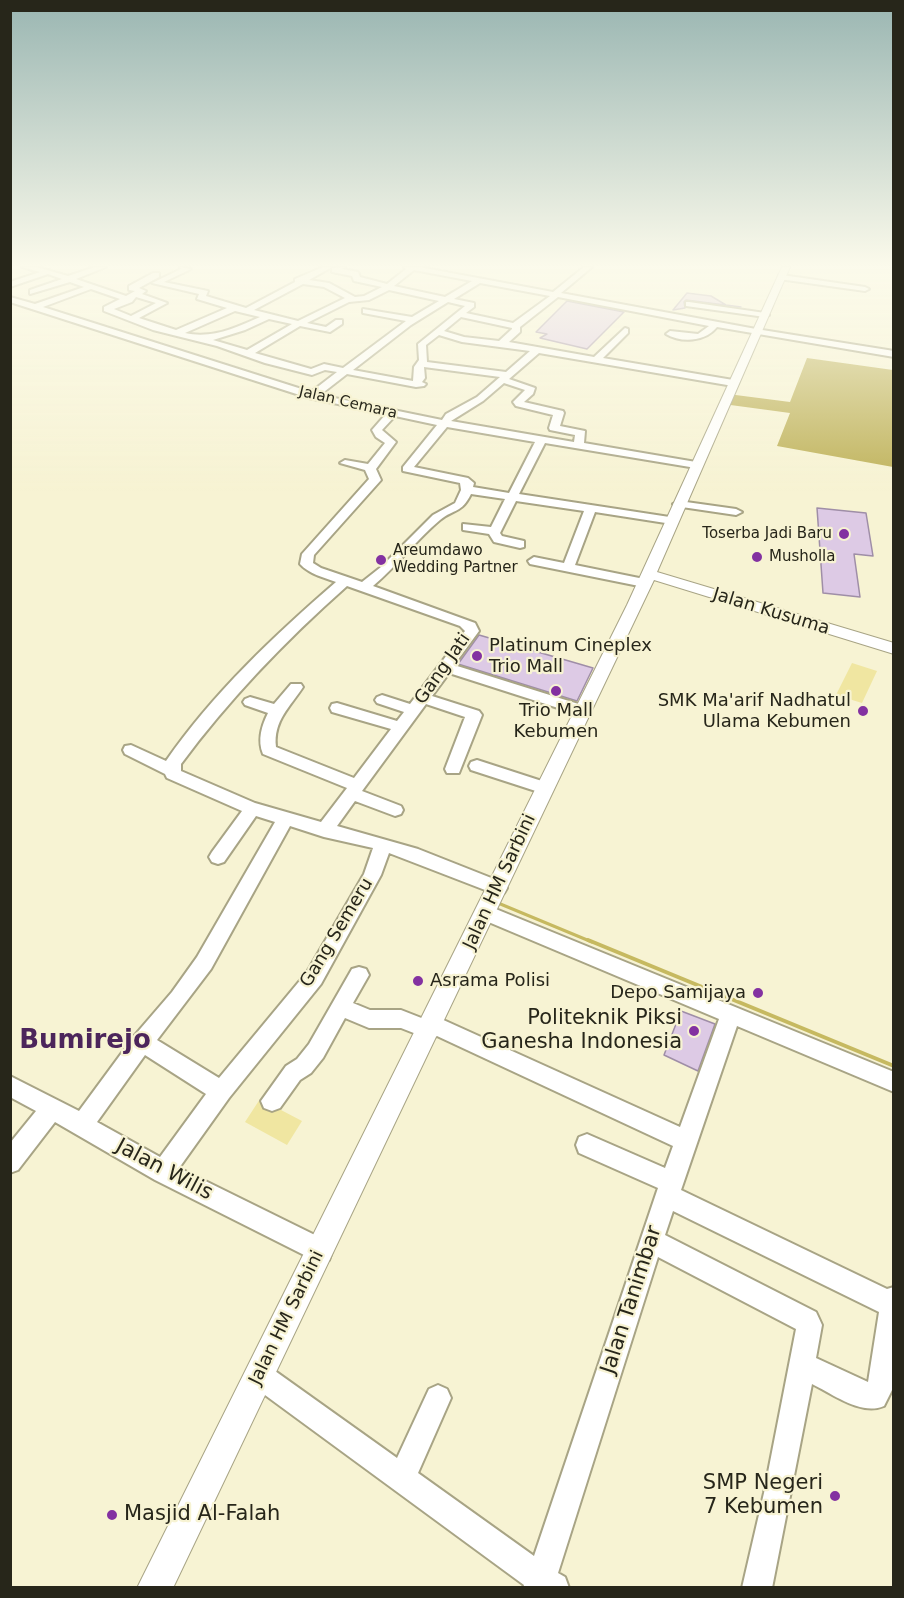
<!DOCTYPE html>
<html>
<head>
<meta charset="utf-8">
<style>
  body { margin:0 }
  #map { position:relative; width:904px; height:1598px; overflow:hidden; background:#f7f3d3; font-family:"DejaVu Sans",sans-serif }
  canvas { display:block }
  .frame { position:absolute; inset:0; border:12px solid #27261a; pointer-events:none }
</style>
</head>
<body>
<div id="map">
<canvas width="904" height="1598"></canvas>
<div class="frame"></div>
</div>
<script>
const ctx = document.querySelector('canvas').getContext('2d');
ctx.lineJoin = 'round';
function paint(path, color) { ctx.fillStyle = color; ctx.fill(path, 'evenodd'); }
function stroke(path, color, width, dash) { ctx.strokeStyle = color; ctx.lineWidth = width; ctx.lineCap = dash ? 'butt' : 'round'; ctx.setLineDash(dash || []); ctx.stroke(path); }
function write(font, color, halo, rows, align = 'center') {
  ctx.font = font + ' "DejaVu Sans",sans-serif'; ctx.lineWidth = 4.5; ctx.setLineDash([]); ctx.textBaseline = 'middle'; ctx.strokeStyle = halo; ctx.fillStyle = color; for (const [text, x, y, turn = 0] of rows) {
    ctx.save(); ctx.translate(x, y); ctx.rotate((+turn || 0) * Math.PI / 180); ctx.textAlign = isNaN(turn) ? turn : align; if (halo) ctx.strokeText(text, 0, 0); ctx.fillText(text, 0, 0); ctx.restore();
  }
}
paint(new Path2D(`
  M852,663L877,671L862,703L836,695Z
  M260,1099L302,1121L287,1145L245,1122Z`), '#f0e6a1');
paint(new Path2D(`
  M807,358L893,370V467L777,446L790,413L723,404L728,394L790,402Z`), '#beb158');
stroke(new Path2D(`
  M498,903L592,942`), '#c6b960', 3);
stroke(new Path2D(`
  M588,940L894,1066`), '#c6b960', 4);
const building = new Path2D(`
  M687,293L711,296L726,305L741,307L686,300L684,302L685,308L673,310Z
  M567,301L624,312L587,349L540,338L547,334L536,332Z
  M817,508L866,513L873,556L854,554L860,597L823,593Z
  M479,635L569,661L593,668L577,701L458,664Z
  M681,1011L715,1024L698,1071L664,1055Z`);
paint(building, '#ddcae5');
stroke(building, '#9f8ea7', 1.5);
const minor = new Path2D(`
  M22,267H36L68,276L95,267H106L76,279L126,296L135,291L129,290V286L153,273H159V277L139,288L146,291L142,294L167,303L139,318L176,330L227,308L197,299L199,294L152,283L181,269L180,267L191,269L164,282L208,291L206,296L246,308L295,282V279L323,267H332L309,280L329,283L355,297L364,296L382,287L354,281L352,276L332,272V268L345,267L342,269L358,272L360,277L387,284L406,269L404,267H419L553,292L584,267H592L561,293L756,329L894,351V357L717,327C705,342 681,343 666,334L670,331L698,334L709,326L558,297L520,327V332L509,342L594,357L625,328L628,329V333L603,358L733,380L738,383L733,386L539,353L509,379L535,388L533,394L524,402L563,411L564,413L560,426L585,431L584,443L696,462L701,465L696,468L545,443L519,494L676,518L678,520L672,524L595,512L575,565L649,580L650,583L649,586L644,587L530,564L528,561L534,557L564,563L584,511L516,501L500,533L502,536L524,541V547L520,548L494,542L489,534L463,530V524L491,527L505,499L471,494C461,514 455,508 440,520C416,540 397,566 373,586L475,623L479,631L454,665L588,707L591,711L583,716L449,673L432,696L479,711L482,715L459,773H447L445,769L465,717L426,704L362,791L401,806L403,810L401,814L395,816L355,801L337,826L418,849L504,883L507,888L504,893L498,895L389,853L381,875L321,984L229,1098L179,1168L329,1242L332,1251L329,1260L320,1263L155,1180L55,1122L18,1170L10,1173V1143L36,1111L10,1097V1076L79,1111L135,1035L172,992L197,957L275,822L256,816L224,862L218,864L212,862L209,857L212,852L242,811L167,778L165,774L125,754L123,750L125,746L131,745L166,761C213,693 275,635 336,582C323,577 309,574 300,564L302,554L369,479L365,470L340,463L345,460L368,464L385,443L376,437L372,430L386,414L309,398L10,302V297L35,304L84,287L70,282L30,294V290L62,279L48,274L10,287V282L40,272ZM414,270L472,281L445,297L394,286ZM480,283L550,296L513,323L466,313L474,307V303L454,299ZM303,284L324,287L345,298L298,321L254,310ZM91,289L120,299L104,307V311L153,330L217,346L265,363L312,375L325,370L337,372L311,392L43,307ZM389,290L439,301L412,317L363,309V313L406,321L343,368L324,364L311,369L255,353L300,326L330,332L342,324V320H336L326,327L307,323L349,302L369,300ZM136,297L156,303L131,316L114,309L132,302ZM448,302L465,306L418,344L419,360L414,367L413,381L353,370L411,325ZM235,311L260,317C235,328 212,339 185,333ZM461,317L512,328V329L499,341L464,337L444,331ZM269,319L292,324L247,350L213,340L245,330ZM439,335L462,342L530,351L506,372L427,362L426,345ZM424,367L500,377L477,397L446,414L442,420L320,395L347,374L416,387L424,386L426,384L422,382L425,378ZM504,383L525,390L513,402L516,406L553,415L549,428L550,430L575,435L574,442L451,421L483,401ZM395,416L437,425L403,467V471L460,483L461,490L455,503L433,515L381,567L362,582L321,568L313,563L314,555L381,480L376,469L396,442L382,430ZM447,427L535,442L509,493L473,487L474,483L468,478L414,467ZM347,586L460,626L465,631L410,704L382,695L377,697L375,700L377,703L404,712L397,721L337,703L332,704L330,708L332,712L391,729L354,778L276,747C273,721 290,707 303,687L301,684H291L274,704L250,697L245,699L243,702L245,705L268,713C262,725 257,740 263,754L347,788L321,822L255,803L181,771V764C230,698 286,640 347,586ZM290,826L324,837L373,848L364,874L307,972L219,1078L157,1040L211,969ZM145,1055L206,1094L160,1157L97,1122Z
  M782,275L865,287L869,289L865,291L779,279V275Z
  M689,302L765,313L769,315L765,317L686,306V302Z
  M679,501L736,509L742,512L736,515L675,506L673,504Z
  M477,760L551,784L553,788L551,792L545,794L471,770L469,766L471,762Z
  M486,905L894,1072V1092L737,1026L681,1190L887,1289L894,1287V1386L884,1406C861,1416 833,1394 812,1384L772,1588H742L764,1493L796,1329L658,1257L558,1573L565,1577L569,1588H523L524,1585L250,1384L246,1375L250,1366L259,1362L268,1366L397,1458L429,1389L438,1385L447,1389L451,1398L418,1473L534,1556L658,1188L579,1153L576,1145L579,1137L587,1134L665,1168L673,1146L437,1036L429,1039L401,1028H369L345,1018L323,1058L311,1073L300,1080L280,1108L272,1111L264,1108L261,1101L286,1066L297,1059L309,1044L352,969L359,967L366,969L369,975L353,1003L370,1010H401L424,1019L432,1015L439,1018L680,1127L719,1019L479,918L477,913L479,908ZM673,1211L879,1312L868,1382L816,1358L822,1325L816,1312L665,1235Z`);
const major = new Path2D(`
  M782,267H790L657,572L894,643V654L654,580L173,1588H137L627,605Z`);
stroke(minor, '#a8a485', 4);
stroke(major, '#a8a485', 2);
paint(minor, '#fff');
paint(major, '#fff');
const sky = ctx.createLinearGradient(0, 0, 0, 491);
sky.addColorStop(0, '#9ab6b2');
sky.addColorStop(0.54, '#fbfaeb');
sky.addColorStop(1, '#fbfaeb00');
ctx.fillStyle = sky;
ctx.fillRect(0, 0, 904, 491);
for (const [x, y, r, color] of [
  [844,534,6,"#8331a1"],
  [757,557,6,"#8331a1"],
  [381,560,6,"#8331a1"],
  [477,656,6,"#8331a1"],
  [556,691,6,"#8331a1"],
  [863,711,6,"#8331a1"],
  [418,981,6,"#8331a1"],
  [758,993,6,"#8331a1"],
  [694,1031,6,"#8331a1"],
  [835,1496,6,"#8331a1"],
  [112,1515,6,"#8331a1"]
]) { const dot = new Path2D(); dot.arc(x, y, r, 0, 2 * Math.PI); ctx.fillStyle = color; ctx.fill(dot); stroke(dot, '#f7f3d3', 2); }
write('15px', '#27261a', '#f7f3d3', [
  ["Jalan Cemara",348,403,13]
]);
write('15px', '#27261a', '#f7f3d3', [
  ["Toserba Jadi Baru",832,534,"right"],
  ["Areumdawo",393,551],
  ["Wedding Partner",393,568],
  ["Musholla",769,557]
], 'left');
write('18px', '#27261a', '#f7f3d3', [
  ["Jalan Kusuma",771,612,17],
  ["Gang Jati",443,669,-55],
  ["Jalan HM Sarbini",500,882,-65],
  ["Gang Semeru",337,933,-59],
  ["Jalan HM Sarbini",287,1318,-64]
]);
write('18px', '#27261a', '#f7f3d3', [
  ["Platinum Cineplex",489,646],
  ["Trio Mall",489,667],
  ["SMK Ma'arif Nadhatul",851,701,"right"],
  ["Ulama Kebumen",851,722,"right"],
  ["Trio Mall",556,711,"center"],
  ["Kebumen",556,732,"center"],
  ["Asrama Polisi",430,981],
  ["Depo Samijaya",746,993,"right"]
], 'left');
write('21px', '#27261a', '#f7f3d3', [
  ["Politeknik Piksi",682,1019],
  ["Ganesha Indonesia",682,1043],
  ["SMP Negeri",823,1484],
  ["7 Kebumen",823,1508],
  ["Masjid Al-Falah",124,1515,"left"]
], 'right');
write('21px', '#27261a', '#f7f3d3', [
  ["Jalan Wilis",164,1170,28],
  ["Jalan Tanimbar",632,1300,-72]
]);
write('bold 26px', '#4c255b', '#f7f3d3', [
  ["Bumirejo",85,1041]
]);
</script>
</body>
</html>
